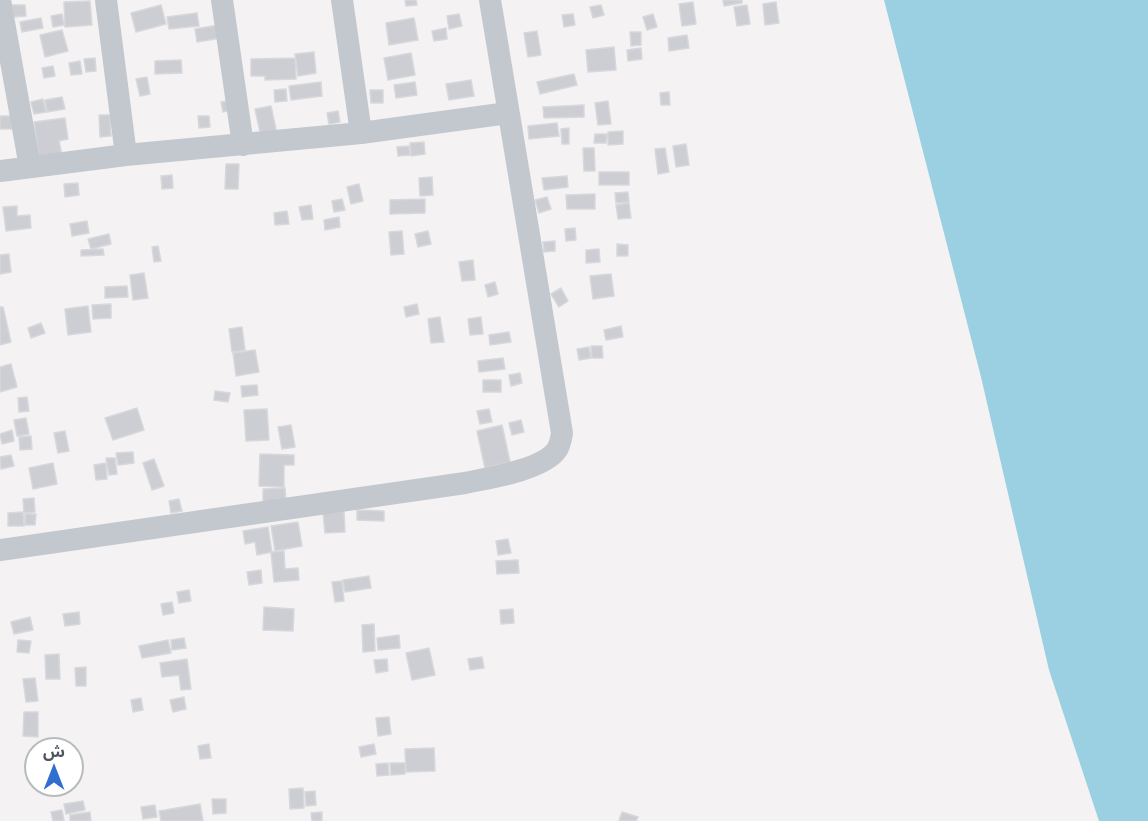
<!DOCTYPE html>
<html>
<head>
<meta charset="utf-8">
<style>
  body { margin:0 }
  #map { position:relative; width:1148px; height:821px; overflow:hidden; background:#f4f2f2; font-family:Lato,"Noto Sans Arabic",sans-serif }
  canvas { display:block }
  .north { position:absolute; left:24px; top:737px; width:60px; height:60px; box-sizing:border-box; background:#fff; border:2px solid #b7bbbe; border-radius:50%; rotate:0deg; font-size:16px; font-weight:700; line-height:24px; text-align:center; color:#4c545d }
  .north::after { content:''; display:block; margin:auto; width:21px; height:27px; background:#316fcf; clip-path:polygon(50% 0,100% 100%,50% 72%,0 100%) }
</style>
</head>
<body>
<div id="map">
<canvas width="1148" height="821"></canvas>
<div class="north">ش</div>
</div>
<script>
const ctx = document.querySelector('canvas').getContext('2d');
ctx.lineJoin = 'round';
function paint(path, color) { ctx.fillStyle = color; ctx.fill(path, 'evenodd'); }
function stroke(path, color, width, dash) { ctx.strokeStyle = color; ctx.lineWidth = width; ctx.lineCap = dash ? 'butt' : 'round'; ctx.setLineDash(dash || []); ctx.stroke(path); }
paint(new Path2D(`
  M884,0H1148V821H1099L1049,670L981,377Z`), '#9ad0e2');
const building = new Path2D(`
  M405,0H416L417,5L406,6Z
  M723,0H742V3L724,6Z
  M90,1L92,25L65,27L64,2Z
  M693,2L696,24L682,26L679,4Z
  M776,2L779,23L765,25L763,4Z
  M12,5H25L26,16L13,17Z
  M161,5L166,24L136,32L131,13Z
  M601,5L604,15L593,18L590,7Z
  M747,5L750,24L737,26L734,7Z
  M197,13L199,26L169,29L167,17Z
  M62,14L64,25L53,27L51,16Z
  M459,14L462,26L449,29L447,16Z
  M573,14L575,25L564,27L562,15Z
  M653,14L657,27L647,30L643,17Z
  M41,18L43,28L22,32L20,22Z
  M414,18L418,40L389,45L386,23Z
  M219,25L221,38L197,42L195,29Z
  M446,28L447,39L434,41L432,31Z
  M62,30L68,51L45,57L40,35Z
  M537,31L541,55L528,57L524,33Z
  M630,32H641V45L631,46Z
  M687,35L689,48L669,51L668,38Z
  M614,47L616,70L588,72L586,50Z
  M641,48L642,59L628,61L627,50Z
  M314,52L316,73L298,76L295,54Z
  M411,53L415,75L388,80L384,58Z
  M95,58L96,71L86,72L84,59Z
  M295,58L296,79L265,80V76H251V59Z
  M181,60L182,73L155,74V61Z
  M80,61L82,74L71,75L69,63Z
  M53,66L55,76L44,78L42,68Z
  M574,74L577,85L540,94L537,82Z
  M147,77L150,94L140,96L136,79Z
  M471,80L474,96L449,100L446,84Z
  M321,82L322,96L291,100L289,86Z
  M415,82L417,95L396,98L394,85Z
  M286,89L287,101L275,102L274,90Z
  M370,90H383V103H371Z
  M669,92L670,105H661L660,93Z
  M62,97L65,109L47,112L45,100Z
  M43,99L46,112L34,114L31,102Z
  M233,100L235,109L223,112L221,102Z
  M608,101L611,124L598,125L595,103Z
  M584,105V117L544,118L543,107Z
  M271,106L277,134L261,137L255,109Z
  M338,111L340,122L329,124L327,113Z
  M99,115H110L111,136L100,137Z
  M0,116H12V129H0Z
  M198,116H209L210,127L199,128Z
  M65,118L68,139L59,141L62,155L39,157L34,122Z
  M557,123L559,136L529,139L528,126Z
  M569,128V144H562L561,129Z
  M623,131V144L608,145V132Z
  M595,134H607L606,143H594Z
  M424,142L425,154L411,156L410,143Z
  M686,144L689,165L676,167L673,146Z
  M409,146L410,155L398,156L397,147Z
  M583,148H594L595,171H584Z
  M665,148L669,172L658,174L655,149Z
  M226,164H239L238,189H225Z
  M599,172H629V185H599Z
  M172,175L173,188L162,189L161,176Z
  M567,176L568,187L544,190L542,178Z
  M432,177L433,195L420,196L419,178Z
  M78,183L79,195L65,197L64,184Z
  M359,184L363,201L351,204L347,187Z
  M628,192L629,202L616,203L615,193Z
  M595,194V209H567L566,195Z
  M547,197L551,209L539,213L535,200Z
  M342,199L345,210L334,212L332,201Z
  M425,199V213L390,214V200Z
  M629,203L631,218L618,219L616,205Z
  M311,205L313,219L302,220L299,207Z
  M17,206V216L30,215L31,228L6,231L3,207Z
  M287,211L289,224L275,225L274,213Z
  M339,217L340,227L325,230L324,220Z
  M87,221L89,233L72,236L70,224Z
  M575,228L576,240L566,241L565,229Z
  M402,231L404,254L391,255L389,232Z
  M428,231L431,244L418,247L415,234Z
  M109,234L111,244L91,249L88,239Z
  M555,241V251L544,252L543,242Z
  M617,244L628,245V256H617Z
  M158,246L161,261L154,262L152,247Z
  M103,249L104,255L81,256V250Z
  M599,249L600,262L586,263V250Z
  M9,254L11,272L0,274V255Z
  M473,260L475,280L462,281L459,262Z
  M144,273L148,298L133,300L130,275Z
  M611,274L614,296L593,299L590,276Z
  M495,282L498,294L488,297L485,285Z
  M127,286L128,297L105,298V287Z
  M561,288L568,301L559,307L551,294Z
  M111,304V318L93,319L92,305Z
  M417,304L419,314L406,317L404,307Z
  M88,306L91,332L68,335L65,309Z
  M0,307H3L11,342L0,345Z
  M440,317L444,342L431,343L428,319Z
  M481,317L483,334L470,335L468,319Z
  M41,323L45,333L31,338L28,328Z
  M621,326L623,337L606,340L604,330Z
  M242,327L245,350L232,352L229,329Z
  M509,332L511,342L490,345L489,335Z
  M591,346H602L603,358H592Z
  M589,347L591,358L579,360L577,349Z
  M255,350L259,372L236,376L233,353Z
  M503,358L505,369L479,372L478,361Z
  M11,364L17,387L0,392V367Z
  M520,373L522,383L511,386L509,375Z
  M483,380H501V392H483Z
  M257,385L258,395L242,397L241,386Z
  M215,391L230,393L228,402L214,400Z
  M27,397L29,411L19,412L18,398Z
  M137,408L144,430L113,440L105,418Z
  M267,409L269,440L246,441L244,410Z
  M489,409L492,422L480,424L477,411Z
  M26,418L29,434L17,436L14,420Z
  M521,420L524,432L512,435L509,423Z
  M291,425L295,447L282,449L278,427Z
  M502,425L510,462L485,468L477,431Z
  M12,430L14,441L2,444L0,434Z
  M65,431L69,451L58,453L54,433Z
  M31,436L32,449L20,450L19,437Z
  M133,452L134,463L118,465L116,453Z
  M260,454L294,455V465H284V487L259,486Z
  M11,455L14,466L1,469L0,457Z
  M106,458H115L117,474L109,475Z
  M154,459L164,486L152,490L143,463Z
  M53,463L57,484L33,489L29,468Z
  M106,463L107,479L96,480L94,465Z
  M285,488L286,502H263V489Z
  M34,498L35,512L24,513L23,499Z
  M179,499L182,511L171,513L169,501Z
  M357,510L384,511V521L357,520Z
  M344,511L345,532L325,533L323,512Z
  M23,512L24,526H8V513Z
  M25,514H36L35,525H25Z
  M298,522L302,546L275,551L271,526Z
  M268,527L272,552L257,555L255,542L245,544L243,531Z
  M508,539L511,553L498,555L496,541Z
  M284,551L285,569L298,568L299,580L274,582L271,552Z
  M518,560L519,573L497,574L496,561Z
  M261,570L262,583L249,585L247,572Z
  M369,576L371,588L345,592L343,580Z
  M342,581L344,601L335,602L332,582Z
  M189,590L191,601L179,603L177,592Z
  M172,602L174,613L163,615L161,604Z
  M264,607L294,609L293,631L263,630Z
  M513,609L514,623L501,624L500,610Z
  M79,612L80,624L65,626L63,614Z
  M30,617L33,630L14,634L11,622Z
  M374,624L375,651L363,652L362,625Z
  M399,635L400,648L378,650L377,638Z
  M184,638L186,648L172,650L171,640Z
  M18,640L31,641L29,653L17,652Z
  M168,640L171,653L142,658L139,646Z
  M429,648L435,675L412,680L406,653Z
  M59,654L60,679H46L45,655Z
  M482,657L484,668L470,670L468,659Z
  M187,659L191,689L181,690L179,675L162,677L160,663Z
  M387,659L388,671L376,673L374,660Z
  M86,667V686H76L75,668Z
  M35,678L38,701L26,702L23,679Z
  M184,697L186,709L173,712L170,700Z
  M141,698L143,710L133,712L131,700Z
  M24,712H38V737L23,736Z
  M389,717L391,734L378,736L376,718Z
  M209,744L211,758L200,759L198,746Z
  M374,744L376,754L361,757L359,747Z
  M434,748L435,771L406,772L405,749Z
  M388,763L389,775L377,776L376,764Z
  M390,763H405V774L391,775Z
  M303,788L304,808L290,809L289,789Z
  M315,791L316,805L306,806L305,792Z
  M212,799H226V813L213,814Z
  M83,801L85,810L66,814L64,804Z
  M200,804L203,821H161L159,811Z
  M155,805L157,817L143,819L141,807Z
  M62,810L64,821H53L51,812Z
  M90,812L91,821H70V815Z
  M322,812V821H312L311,813Z
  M622,812L638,817L636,821H619Z`);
paint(building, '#cdced3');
stroke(building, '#d7d8dc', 1.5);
stroke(new Path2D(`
  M0,0L30,167
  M106,0L126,155
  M222,0L243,145
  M342,0L361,133
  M0,171L126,155L361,133L508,113
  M0,550L465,483C489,478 541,470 556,451C560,446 561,439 562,433L490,0`), '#c2c8ce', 22);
</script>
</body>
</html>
